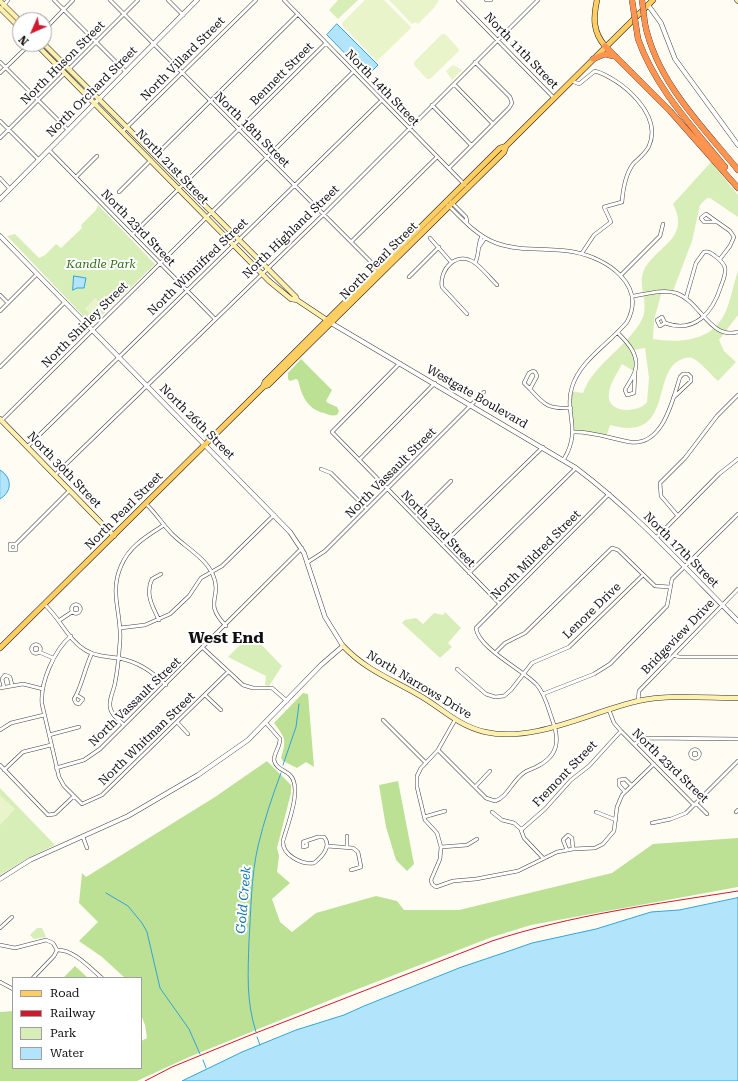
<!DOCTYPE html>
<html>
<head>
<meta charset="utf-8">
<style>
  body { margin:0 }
  #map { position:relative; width:738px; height:1081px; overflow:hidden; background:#fffcf3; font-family:"Roboto Serif",serif }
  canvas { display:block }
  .legend { position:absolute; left:12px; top:977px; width:130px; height:92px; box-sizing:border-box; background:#fff; border:1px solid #9f9f9f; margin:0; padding:5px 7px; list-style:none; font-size:12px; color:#101010 }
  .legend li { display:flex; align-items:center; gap:8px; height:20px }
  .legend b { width:20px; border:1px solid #9f9f9f }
  .north { position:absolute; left:12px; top:12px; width:40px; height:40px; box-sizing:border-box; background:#fff; border:1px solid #9f9f9f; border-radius:50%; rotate:225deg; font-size:11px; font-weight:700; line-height:16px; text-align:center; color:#101010 }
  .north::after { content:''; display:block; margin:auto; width:14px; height:18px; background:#cf192e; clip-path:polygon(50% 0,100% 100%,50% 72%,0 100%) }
</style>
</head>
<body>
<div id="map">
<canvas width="738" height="1081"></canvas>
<ul class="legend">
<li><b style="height:5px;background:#ffce63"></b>Road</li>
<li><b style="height:5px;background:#cf192e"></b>Railway</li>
<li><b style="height:11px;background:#d8eeb8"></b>Park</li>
<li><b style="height:11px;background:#b2e5fc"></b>Water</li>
</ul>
<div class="north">N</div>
</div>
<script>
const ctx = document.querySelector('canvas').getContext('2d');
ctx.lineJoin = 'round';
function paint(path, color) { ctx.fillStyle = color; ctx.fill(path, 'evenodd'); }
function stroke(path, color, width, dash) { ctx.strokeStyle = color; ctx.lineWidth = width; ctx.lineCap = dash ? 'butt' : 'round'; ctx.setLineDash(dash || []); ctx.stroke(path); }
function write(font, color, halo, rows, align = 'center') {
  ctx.font = font + ' "Roboto Serif",serif'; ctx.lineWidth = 4; ctx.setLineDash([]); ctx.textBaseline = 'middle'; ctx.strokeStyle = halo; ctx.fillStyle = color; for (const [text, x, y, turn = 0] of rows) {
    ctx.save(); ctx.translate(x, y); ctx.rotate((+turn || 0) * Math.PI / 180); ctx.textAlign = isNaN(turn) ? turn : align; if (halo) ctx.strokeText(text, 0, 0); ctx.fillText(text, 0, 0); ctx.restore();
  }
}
paint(new Path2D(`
  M338,0H358L338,19L329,10Z
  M711,162L738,195V217L710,198H707L700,205L692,241L673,291H662L654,320L653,339C679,343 710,342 724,315C731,301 733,285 738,271V315L719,340L724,351L736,362L718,381C710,374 701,362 692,358C688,357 684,358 680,360C651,373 674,443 610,425L606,437L573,432L571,391L583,393C593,365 624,349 640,323C652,305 636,286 644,270C657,245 691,239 673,204ZM645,348L649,378L647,402C640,412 612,414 609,399C607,387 617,374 622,364L635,372L634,350Z
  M98,205L155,264L92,325L7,236L15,234L39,258L45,255L56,244L61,248L82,228L81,225L96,210Z
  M445,612L461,628L448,643L452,647L440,658L402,623L405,620L416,618L423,624L434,613L443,615Z
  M251,634L282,666L269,686L265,685L266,676L228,657Z
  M0,788L55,845L28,858L0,875Z
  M37,928H42L46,937L34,939L30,935Z`), '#d8eeb8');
paint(new Path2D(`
  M301,359L332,390L326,401L328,403L337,407L339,411L337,415C332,416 329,415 324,413C307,409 302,396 298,380L296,379L290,381L288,379V373Z
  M303,693L308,694L314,767L306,762L297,768L283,761L281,758C287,739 285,738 274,723Z
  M267,761L291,785V793L277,848L279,856L277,872L290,883L272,899L280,922L292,932L316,913L376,896L397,901L404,910H459L612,873L653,844L738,838V887L531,925L492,937L345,994L189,1057L137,1081H0V1012L13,1011V1068H141V1041L147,1038L145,1025L141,1015V978H125L102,957L79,941L98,922L79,903L82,873L86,877L215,797Z
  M398,781L414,864L407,871L396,860L386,827L379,785Z
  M75,966L88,978H63Z`), '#bce195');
paint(new Path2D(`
  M365,0H384L411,27L410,29L377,61L342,25V23Z
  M389,0H439L434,8L418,24L415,22L412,24Z
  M442,34H445L458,48L459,51L430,79H427L414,65V62Z
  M453,65L462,70L452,80L446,71Z
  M95,298L104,307L94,318L85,309Z
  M0,795L15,809L0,825Z`), '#e9f4ca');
const water = new Path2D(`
  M337,24L378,65L367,76L327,35Z
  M74,276L86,278L84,288H77L73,290Z
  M0,470C13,478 12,492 0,499Z
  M738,898V1081H182L242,1052L296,1030L344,1015L364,1006L459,968L512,950L532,943L596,929L651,912L679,910Z`);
paint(water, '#b2e5fc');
stroke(water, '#32a3da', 1);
stroke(new Path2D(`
  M283,765L296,727L299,704
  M106,893L128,906L142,923L147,932L160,988L189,1029L200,1054
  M256,1032C246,1001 248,973 249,941C251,910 251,877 258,846C264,821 272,797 281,773
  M257,1037L260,1045
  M203,1060L206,1068`), '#32a3da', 1);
const minor = new Path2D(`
  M54,0L126,72
  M110,0L379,270
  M168,0L183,15
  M284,0L465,185
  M458,0L554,98
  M486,0H491
  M3,6L8,0
  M44,30L73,0
  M0,62L68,130
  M69,69L138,0
  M0,73L30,44
  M572,81L579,84L595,71C621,79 663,114 649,146C646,153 639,158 633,164C625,175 623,189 622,202L604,207L611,222L594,235L582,253
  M454,84L493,124
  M432,105L471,145
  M0,121L39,160
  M123,131L256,0
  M0,138L65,73
  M49,150L215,319
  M155,156L298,14
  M449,168L509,108L512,103L510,97L475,62
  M76,177L97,156
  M0,178L10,189
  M119,192L151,160
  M451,202L466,217L467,222
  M448,205C462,219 477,236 496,243C521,252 548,247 574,252C607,258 647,285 627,322C610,343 580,360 572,387C564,413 582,429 564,459
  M717,222H704L701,218L706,214L730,231L734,237L730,246L720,259
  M132,235L326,43
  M430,238L451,262
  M351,242L437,157
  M479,247L485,238
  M475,263C480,253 477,245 482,236
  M621,275L660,236L663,224
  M409,277L439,247
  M0,295L8,303
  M634,296C647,294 662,289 676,293C701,302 710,340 738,332
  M0,311L37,274
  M467,314L442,287C439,269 457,250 475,263C483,269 490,278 497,285
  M665,323L662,317L657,320L660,326L665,323C695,334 713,312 721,286C723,281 726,274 725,268C724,263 719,259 715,256C711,253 709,251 704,252L696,263L686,298
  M618,333C627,342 640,355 635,371C633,378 628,384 625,390L627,395L634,393L635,372
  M400,363L332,432L500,604
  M0,367L65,302
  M530,389L524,383L529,373L533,371L535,372L537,376L530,389C545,406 549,409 571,408
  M1,421L354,71
  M573,432C593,431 611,439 630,442C663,447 673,399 680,377L683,374H688L691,377V381L673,398
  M27,447L382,100
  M359,460L435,383
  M321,469L331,473L367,509
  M55,475L324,214L538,0
  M146,504C156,513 162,524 172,534C185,547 205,557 213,575C223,599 202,601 226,626
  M678,516L661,496L660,483L685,458L717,416L738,395
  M415,517L451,481
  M656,538L719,474L738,459
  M16,544H10V550H16V544L69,491
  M442,545L543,447
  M308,562L325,551L484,392
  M469,573L576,468
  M44,604C60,618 68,640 85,650C95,656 107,657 118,658C139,662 151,671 166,685
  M71.5 609a4.5 4.5 0 1 1 9 0a4.5 4.5 0 1 1-9 0Z
  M60,620L72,612
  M159,620C152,606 145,593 152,579L161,574
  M120,628L145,625L170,614L189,596L201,578L222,566L274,515
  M71,636C54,650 40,683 42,704L59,777L64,786L82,804L102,795L228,672
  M31.5 649a4.5 4.5 0 1 1 9 0a4.5 4.5 0 1 1-9 0Z
  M203,648L243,685L253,688H272L287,701
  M39,652L53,658
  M495,653L505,643L525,633L612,548L618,550L655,586L670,587
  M674,655L679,657H738
  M457,669L486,694L495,697L504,696L511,690L532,663L569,647L643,575
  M4,687L2,679L5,675L10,677L12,685
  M0,688L23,684L43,689
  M543,694L594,674L610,664L667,606L672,579L738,514
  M205,695L221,710
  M78,696L83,699L79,704L76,703L74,699C81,689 85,667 92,653
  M638,701L639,691L738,589
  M609,710L614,723L621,731L694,805H698L707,814
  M383,720L426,763
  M455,720L438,750L421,768L417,776V787L425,820L437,833L441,847L440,859L431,880L432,884L436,887L453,881L476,879L518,871L557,852L573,849L595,848L603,844L614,831L617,807L622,795L654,764
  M177,722L188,734
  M266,723L280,739C280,747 274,753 274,760C276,769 285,770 290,775C303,788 287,826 283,841C282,855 302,865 314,863C322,857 332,846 324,837H318L303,842V847L307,846L306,842
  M124,725C119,720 110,714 110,706C109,699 114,690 115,683C118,669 119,655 120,641C122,614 109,593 121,566C129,546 147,536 164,525
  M0,730L11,723L44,715
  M49,735L79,727
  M635,744L640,740L648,738L738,739
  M690.5 754a4.5 4.5 0 1 1 9 0a4.5 4.5 0 1 1-9 0Z
  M438,750L486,798L495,801C508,797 513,779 525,772C528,770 532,769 536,767C559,756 560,740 552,719C548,708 545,694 537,685C523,670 478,648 476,628L609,494
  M0,765L48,815L55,814L74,796
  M56,768L84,760L100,749L302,548
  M4,770L23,752L51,745
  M475,787L490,771
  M625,792L619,785V780L625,779L631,785
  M492,812L502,820L514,823L522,830
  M596,812L616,820
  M736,812L738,810
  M424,817L445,811
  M652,823L671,819L686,813L738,761
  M347,836V847
  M83,837L87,848
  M327,846L353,848L358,852L361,867L351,870
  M441,847L467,845L477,839
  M567,850L563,840L568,835L572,838L573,849
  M543,858L524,838L521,830L545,809L571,780L589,766L621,731
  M0,928L12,917
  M0,945L15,948L46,940L53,943L57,950
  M57,950C73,949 90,968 102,978
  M33,978L54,956L57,950
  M0,982L13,989`);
const tertiary = new Path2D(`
  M648,5L661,23L675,59L738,145
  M0,199L197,0
  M0,236L290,532L304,553L325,617L343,646L321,665L248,740L198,775L128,816L30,860L0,879
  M331,323L576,468C635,512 686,569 738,621`);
const secondary = new Path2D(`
  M737,0L738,1
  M0,1L20,21
  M0,8L20,28
  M36,44L269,281L291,299L297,300L330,322
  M44,44L296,297L297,300
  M0,419L114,536
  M343,646C366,670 389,678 417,694C441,707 456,725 485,732C534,743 590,712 638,701C668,694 707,698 738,698`);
const primary = new Path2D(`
  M597,0C593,18 593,32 605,46
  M263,387L268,385L504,152L506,146
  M0,648L263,387L265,382L500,148L506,146L653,0`);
const motorway = new Path2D(`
  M645,24C657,82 702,126 738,170
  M638,39C656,89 692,126 725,167
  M605,46L670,111L738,188
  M593,59L605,54L613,56`);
stroke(minor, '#434343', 4);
stroke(tertiary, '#434343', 5);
stroke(secondary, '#323232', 5.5);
stroke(primary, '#212121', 6);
stroke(motorway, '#212121', 6);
stroke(minor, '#fff', 3);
stroke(tertiary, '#fff', 4);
stroke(secondary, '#fff0ae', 4.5);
stroke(primary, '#ffce63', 5);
stroke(motorway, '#ff9451', 5.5);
stroke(new Path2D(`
  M145,1081L172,1067L248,1036L492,941C571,915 656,904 738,891`), '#cf192e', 1);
const motorwayBridge = new Path2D(`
  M632,0L638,39
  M642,0L645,24`);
stroke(motorwayBridge, '#212121', 6, []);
stroke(motorwayBridge, '#ff9451', 5.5);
write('12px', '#101010', '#fff', [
  ["North 11th Street",521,51,46],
  ["North Villard Street",183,59,-45],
  ["North Huson Street",63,63,-45],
  ["Bennett Street",282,74,-45],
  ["North 14th Street",382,88,46],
  ["North Orchard Street",92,92,-45],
  ["North 18th Street",252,130,45],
  ["North 21st Street",172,167,46],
  ["North 23rd Street",138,228,46],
  ["North Highland Street",291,232,-44],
  ["North Pearl Street",379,261,-45],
  ["North Winnifred Street",198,267,-44],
  ["North Shirley Street",85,325,-45],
  ["Westgate Boulevard",477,397,30],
  ["North 26th Street",197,422,45],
  ["North 30th Street",64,470,46],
  ["North Vassault Street",391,473,-45],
  ["North Pearl Street",124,511,-45],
  ["North 23rd Street",438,529,46],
  ["North 17th Street",681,550,45],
  ["North Mildred Street",536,555,-45],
  ["Lenore Drive",592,611,-44],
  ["Bridgeview Drive",678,637,-46],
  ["North Narrows Drive",419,685,31],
  ["North Vassault Street",135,702,-44],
  ["North Whitman Street",147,739,-44],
  ["North 23rd Street",670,766,44],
  ["Fremont Street",565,774,-46]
]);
write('italic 12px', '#306f18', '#fff', [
  ["Kandle Park",101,264]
]);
write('italic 13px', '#0b73af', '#fff', [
  ["Gold Creek",244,900,-85]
]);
write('bold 16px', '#101010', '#fff', [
  ["West End",226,638]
]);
</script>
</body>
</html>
